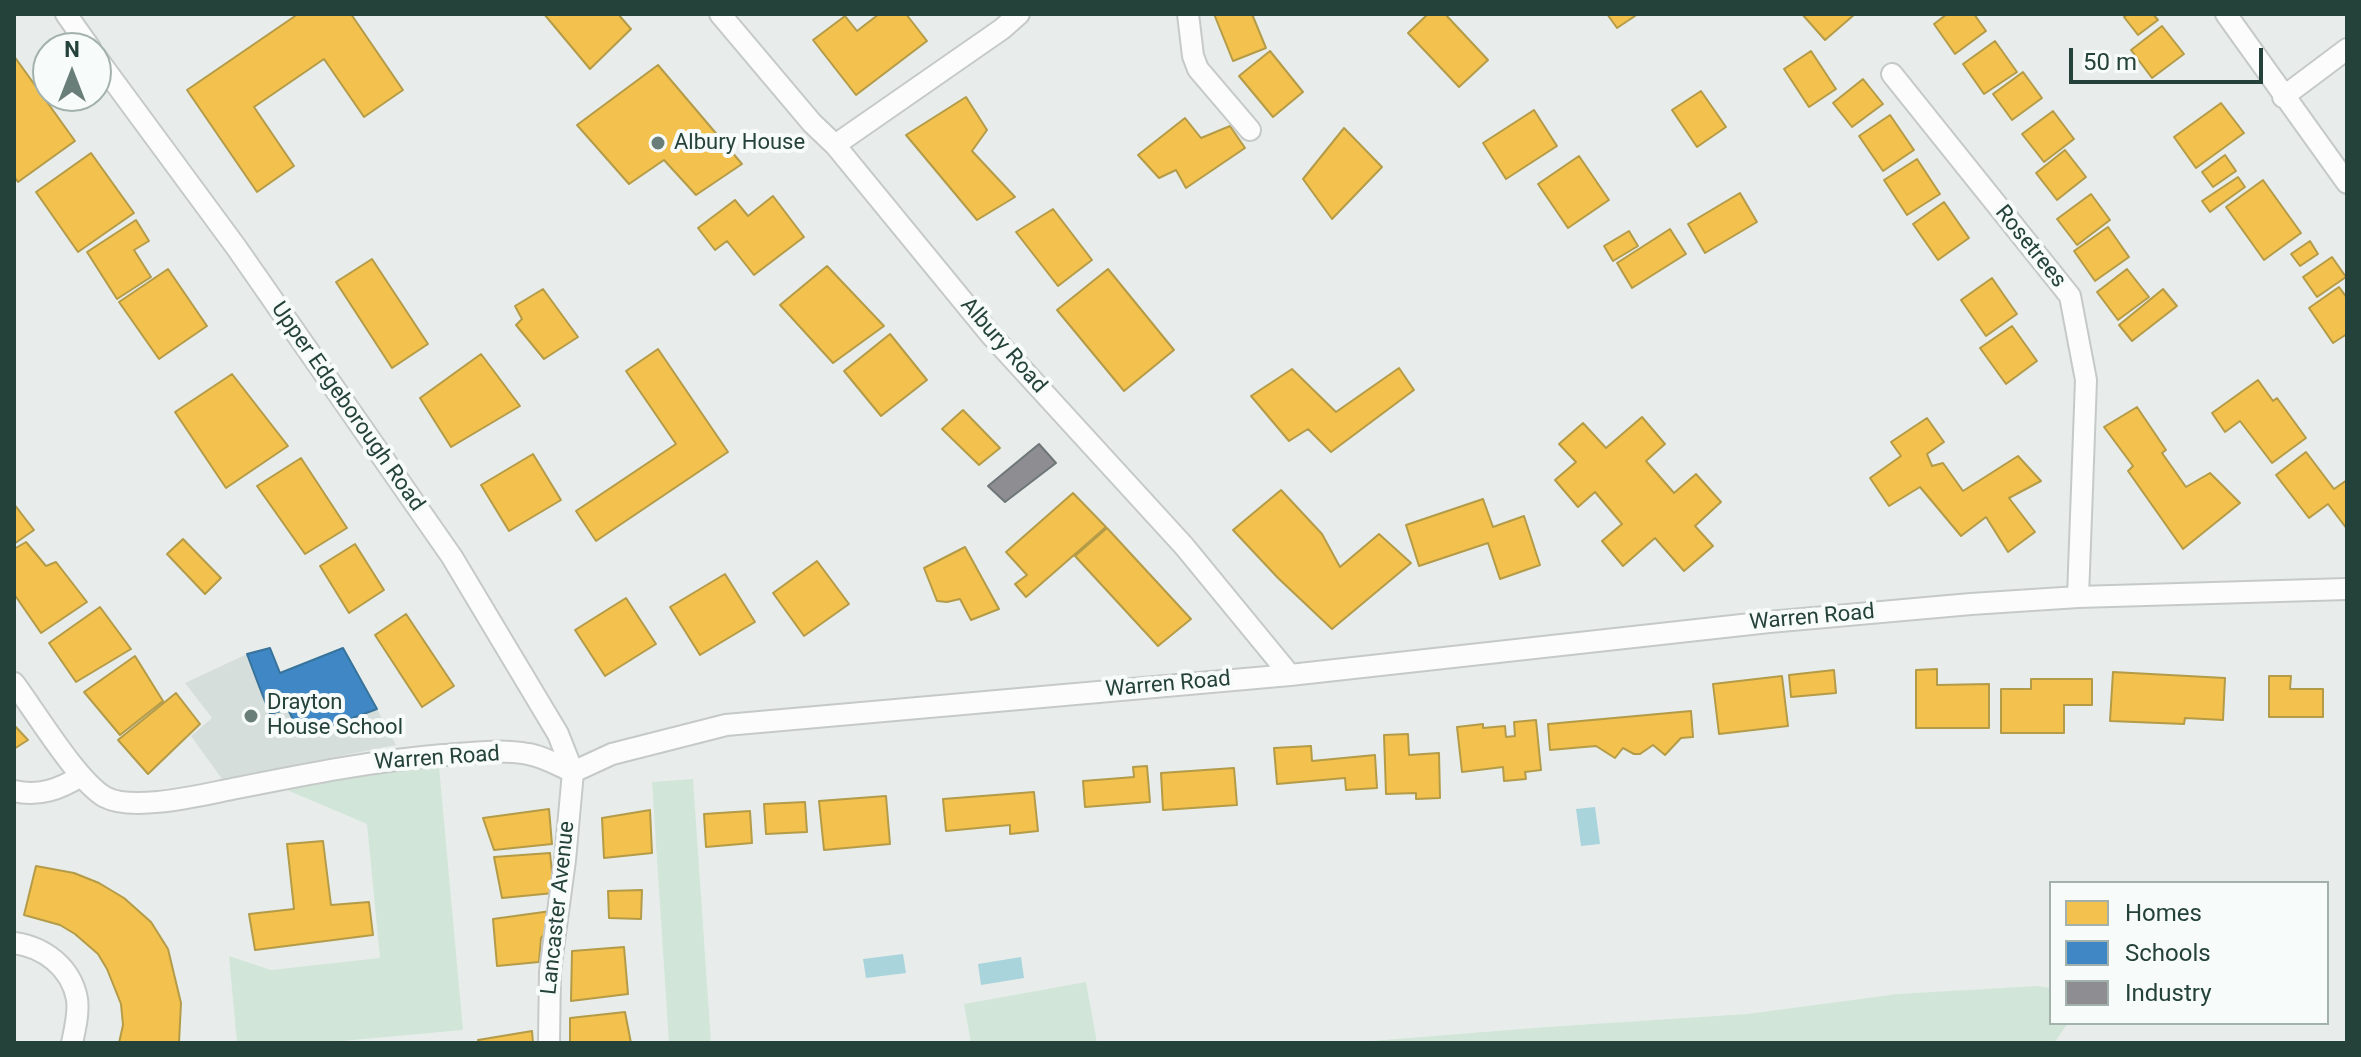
<!DOCTYPE html>
<html>
<head>
<meta charset="utf-8">
<style>
  body { margin:0 }
  #map { position:relative; width:2361px; height:1057px; overflow:hidden; background:#e8edeb; font-family:Roboto,sans-serif }
  canvas { display:block }
  .frame { position:absolute; inset:0; border:16px solid #24423a; pointer-events:none }
  .legend { position:absolute; left:2049px; top:881px; width:280px; height:144px; box-sizing:border-box; background:#f7fbf9; border:2px solid #a3b1ad; margin:0; padding:10px 14px; list-style:none; font-size:24px; color:#24423a }
  .legend li { display:flex; align-items:center; gap:16px; height:40px }
  .legend b { width:40px; border:2px solid #a3b1ad }
  .north { position:absolute; left:32px; top:32px; width:80px; height:80px; box-sizing:border-box; background:#f7fbf9; border:2px solid #a3b1ad; border-radius:50%; rotate:0deg; font-size:22px; font-weight:700; line-height:32px; text-align:center; color:#24423a }
  .north::after { content:''; display:block; margin:auto; width:28px; height:36px; background:#697e78; clip-path:polygon(50% 0,100% 100%,50% 72%,0 100%) }
  .scale { position:absolute; left:2069px; top:48px; width:194px; height:36px; box-sizing:border-box; border:4px solid #24423a; border-top:0; padding-left:10px; font-size:24px; line-height:28px; white-space:nowrap; color:#24423a; -webkit-text-stroke:6px #f7fbf9; paint-order:stroke }
</style>
</head>
<body>
<div id="map">
<canvas width="2361" height="1057"></canvas>
<div class="frame"></div>
<ul class="legend">
<li><b style="height:22px;background:#f2c14e"></b>Homes</li>
<li><b style="height:22px;background:#3f88c5"></b>Schools</li>
<li><b style="height:22px;background:#8d8d92"></b>Industry</li>
</ul>
<div class="north">N</div>
<div class="scale">50 m</div>
</div>
<script>
const ctx = document.querySelector('canvas').getContext('2d');
ctx.lineJoin = 'round';
function paint(path, color) { ctx.fillStyle = color; ctx.fill(path, 'evenodd'); }
function stroke(path, color, width, dash) { ctx.strokeStyle = color; ctx.lineWidth = width; ctx.lineCap = dash ? 'butt' : 'round'; ctx.setLineDash(dash || []); ctx.stroke(path); }
function write(font, color, halo, rows, align = 'center') {
  ctx.font = font + ' Roboto,sans-serif'; ctx.lineWidth = 8; ctx.setLineDash([]); ctx.textBaseline = 'middle'; ctx.strokeStyle = halo; ctx.fillStyle = color; for (const [text, x, y, turn = 0] of rows) {
    ctx.save(); ctx.translate(x, y); ctx.rotate((+turn || 0) * Math.PI / 180); ctx.textAlign = isNaN(turn) ? turn : align; if (halo) ctx.strokeText(text, 0, 0); ctx.fillText(text, 0, 0); ctx.restore();
  }
}
paint(new Path2D(`
  M247,654L270,714L288,709L301,737L377,709L396,745L222,779L191,736L212,718L185,683Z`), '#d6dedb');
paint(new Path2D(`
  M438,755L463,1030L320,1043H237L229,956L271,970L380,958L367,824L268,782Z
  M693,779L711,1043H669L652,782Z
  M1086,982L1097,1043H971L964,1004Z
  M2036,986L2051,988V1023H2068L2054,1043H1346L1547,1027L1747,1014L1898,994Z`), '#d1e6d8');
paint(new Path2D(`
  M1595,807L1600,844L1581,846L1576,809Z
  M903,954L906,973L866,978L863,959Z
  M1021,957L1024,978L981,985L978,964Z`), '#a9d4db');
const homes = new Path2D(`
  M298,14H351L403,90L364,117L324,59L254,107L294,166L257,192L187,90Z
  M544,14H618L631,29L590,69Z
  M879,14H906L927,41L856,95L813,40L845,16L857,31Z
  M1214,14H1252L1266,48L1233,61Z
  M1428,14H1445L1488,60L1459,87L1408,33Z
  M1607,14H1638L1617,28Z
  M1802,14H1855L1825,40Z
  M1947,14H1974L1986,31L1955,54L1934,24Z
  M2128,14H2153L2158,20L2138,35L2124,17Z
  M2162,26L2184,54L2152,78L2131,50Z
  M1995,41L2017,72L1984,94L1963,64Z
  M1270,51L1303,92L1273,117L1239,76Z
  M1811,51L1836,89L1809,107L1784,69Z
  M14,56L75,141L18,182L14,176Z
  M658,65L742,164L696,195L664,160L629,184L577,125Z
  M2023,72L2042,98L2012,120L1993,94Z
  M1863,79L1883,104L1852,127L1833,103Z
  M1701,91L1726,127L1697,147L1672,110Z
  M966,97L987,130L972,151L1015,197L977,220L906,135Z
  M2221,103L2244,133L2196,168L2174,137Z
  M1534,110L1557,146L1506,179L1483,143Z
  M2053,111L2074,139L2044,162L2022,134Z
  M1890,115L1914,150L1883,171L1859,136Z
  M1185,118L1201,138L1230,126L1245,148L1186,188L1176,170L1159,178L1138,155Z
  M1344,128L1382,167L1332,219L1303,179Z
  M2065,150L2086,177L2057,200L2036,173Z
  M91,153L134,213L78,252L36,192Z
  M2225,155L2236,171L2213,187L2202,172Z
  M1579,156L1609,200L1568,228L1538,184Z
  M1917,159L1940,194L1907,215L1884,180Z
  M2238,177L2245,187L2210,212L2202,201Z
  M2263,180L2301,233L2264,260L2226,207Z
  M1740,193L1757,222L1705,253L1688,224Z
  M2091,194L2110,220L2077,245L2057,219Z
  M773,196L804,237L754,275L727,241L715,250L698,228L735,200L748,216Z
  M1944,202L1969,238L1938,260L1913,224Z
  M1053,209L1092,260L1058,286L1016,232Z
  M136,220L149,241L134,250L151,277L117,299L87,252Z
  M2108,227L2129,257L2095,281L2074,251Z
  M1670,229L1686,254L1632,288L1617,263Z
  M1629,231L1638,246L1613,261L1604,246Z
  M2310,241L2318,254L2300,266L2291,254Z
  M2332,257L2346,277L2317,297L2303,277Z
  M372,259L428,344L392,368L336,282Z
  M827,266L884,326L833,363L780,305Z
  M168,269L207,326L159,359L119,302Z
  M1108,269L1174,350L1124,391L1057,310Z
  M2127,269L2149,297L2118,320L2097,292Z
  M1992,278L2017,314L1986,336L1961,300Z
  M2339,287L2347,298V334L2333,343L2309,308Z
  M543,289L578,337L544,359L516,325L522,319L515,306Z
  M2163,289L2177,306L2132,341L2119,325Z
  M2012,326L2037,361L2006,384L1980,348Z
  M890,334L927,380L881,416L844,371Z
  M658,349L728,452L596,541L576,511L676,444L626,371Z
  M481,354L520,406L451,447L420,398Z
  M1399,368L1414,390L1331,452L1308,429L1289,441L1251,396L1292,369L1336,412Z
  M232,374L288,446L226,488L175,412Z
  M2258,380L2273,401L2277,398L2306,438L2272,463L2240,421L2225,432L2212,413Z
  M2137,407L2166,450L2162,453L2186,487L2210,473L2240,503L2183,549L2128,471L2133,466L2104,427Z
  M963,410L1000,448L979,465L942,429Z
  M1642,417L1665,444L1646,461L1674,493L1696,474L1721,502L1695,526L1713,546L1684,571L1655,538L1623,566L1602,541L1622,524L1595,492L1578,507L1555,480L1576,462L1559,444L1583,423L1606,448Z
  M1927,418L1944,442L1927,454L1932,466L1943,463L1963,491L2018,456L2041,481L2009,498L2035,532L2008,552L1986,517L1961,536L1920,487L1889,506L1870,478L1901,456L1891,442Z
  M2306,452L2334,489L2347,480V529L2328,504L2309,518L2276,475Z
  M533,454L561,500L509,531L481,485Z
  M301,458L347,528L305,554L257,486Z
  M1281,490L1322,534L1340,567L1379,534L1411,563L1332,629L1278,578L1233,530Z
  M1073,493L1106,527L1026,597L1015,584L1027,575L1006,552Z
  M1483,499L1493,527L1524,516L1540,565L1500,579L1488,543L1419,566L1406,525Z
  M14,504L34,530L14,544Z
  M1107,528L1191,619L1158,646L1075,556Z
  M183,539L221,578L205,594L167,554Z
  M26,542L46,566L56,562L87,602L41,633L14,594V549Z
  M355,544L384,590L349,613L320,566Z
  M965,547L999,609L971,620L960,599L947,602L937,601L924,568Z
  M817,561L849,604L804,636L773,593Z
  M725,574L755,622L700,655L670,607Z
  M626,598L656,644L605,676L575,630Z
  M100,607L131,649L76,682L49,643Z
  M406,614L454,686L422,707L375,635Z
  M135,656L163,701L120,735L84,692Z
  M1937,669V685L1989,684V728H1916V670Z
  M1834,670L1836,693L1791,697L1789,675Z
  M2113,672L2225,678L2223,720L2185,718L2184,724L2110,721Z
  M1782,676L1788,726L1719,734L1713,684Z
  M2269,676H2291L2290,689H2323V717H2269Z
  M2031,679H2092V705H2064V733H2001V689H2031Z
  M176,693L200,724L148,774L118,740Z
  M1691,711L1693,737L1681,738L1665,755L1653,745L1640,754H1634L1623,748L1615,758L1596,746L1550,750L1548,724Z
  M1536,720L1541,770L1525,772L1526,779L1504,781L1503,767L1462,772L1457,727L1483,724V728L1505,726L1506,737L1515,736L1514,722Z
  M14,725L28,740L14,749Z
  M1408,734L1409,755L1439,753L1440,798L1416,799V793L1386,794L1384,735Z
  M1311,746L1312,761L1375,755L1377,788L1346,790L1345,778L1277,784L1274,748Z
  M1147,766L1150,802L1085,807L1083,781L1134,777L1133,767Z
  M1234,768L1237,805L1163,810L1161,773Z
  M1034,792L1038,831L1010,834V825L946,831L943,799Z
  M886,796L890,844L824,850L819,801Z
  M805,802L807,832L766,834L764,804Z
  M549,809L552,844L494,850L483,818Z
  M650,810L652,853L604,858L602,818Z
  M750,811L752,843L706,847L704,814Z
  M323,841L331,905L369,902L373,935L255,950L249,914L294,909L287,844Z
  M550,853L554,893L502,898L494,857Z
  M36,866L74,873L99,883L124,898L151,922L168,949L174,974L181,1003L179,1043H119L123,1025L121,1004L107,969L98,954L75,934L60,925L24,915Z
  M642,890L641,919L609,918L608,891Z
  M551,911L546,933L541,938L539,962L497,966L493,919Z
  M624,947L628,994L571,1001L572,951Z
  M625,1012L631,1043H570V1018Z
  M532,1031L533,1043H479L478,1040Z`);
paint(homes, '#f2c14e');
stroke(homes, '#b49b48', 2);
const schools = new Path2D(`
  M270,648L280,673L343,648L377,709L301,737L288,709L270,714L259,686L247,654Z`);
paint(schools, '#3f88c5');
stroke(schools, '#37739b', 2);
const industry = new Path2D(`
  M1039,444L1056,463L1005,502L988,486Z`);
paint(industry, '#8d8d92');
stroke(industry, '#6e7678', 2);
const street = new Path2D(`
  M66,14L90,48
  M720,14L812,123L835,145L990,334L1184,546L1290,675
  M1188,14L1193,56L1198,69L1250,130
  M2226,14L2347,183
  M96,57L236,247L452,557L558,734L573,772L565,860L550,971L549,1043
  M1892,74L2070,296L2086,380L2078,597
  M2283,97L2347,49
  M835,145L1002,29L1019,14
  M14,683C35,711 77,781 105,797C133,812 201,795 232,789C302,775 371,761 443,755C470,753 501,749 528,754C543,756 559,766 573,772L612,754L726,725L1290,675L1769,622L1971,604L2078,597L2347,589
  M14,791C39,797 60,789 81,776
  M14,943C44,947 71,967 77,999C79,1013 75,1029 72,1043`);
stroke(street, '#c5cac8', 24);
stroke(street, '#fcfcfc', 20);
for (const [x, y, r, color] of [
  [658,143,8,"#697e78"],
  [251,716,8,"#697e78"]
]) { const dot = new Path2D(); dot.arc(x, y, r, 0, 2 * Math.PI); ctx.fillStyle = color; ctx.fill(dot); stroke(dot, '#f7fbf9', 3); }
write('22px', '#24423a', '#f7fbf9', [
  ["Albury House",674,143],
  ["Drayton",267,703],
  ["House School",267,728]
], 'left');
write('22px', '#24423a', '#f7fbf9', [
  ["Rosetrees",2030,247,51],
  ["Albury Road",1003,346,49],
  ["Upper Edgeborough Road",347,407,55],
  ["Warren Road",1812,618,-5],
  ["Warren Road",1168,685,-5],
  ["Warren Road",437,759,-4],
  ["Lancaster Avenue",559,908,-84]
]);
</script>
</body>
</html>
